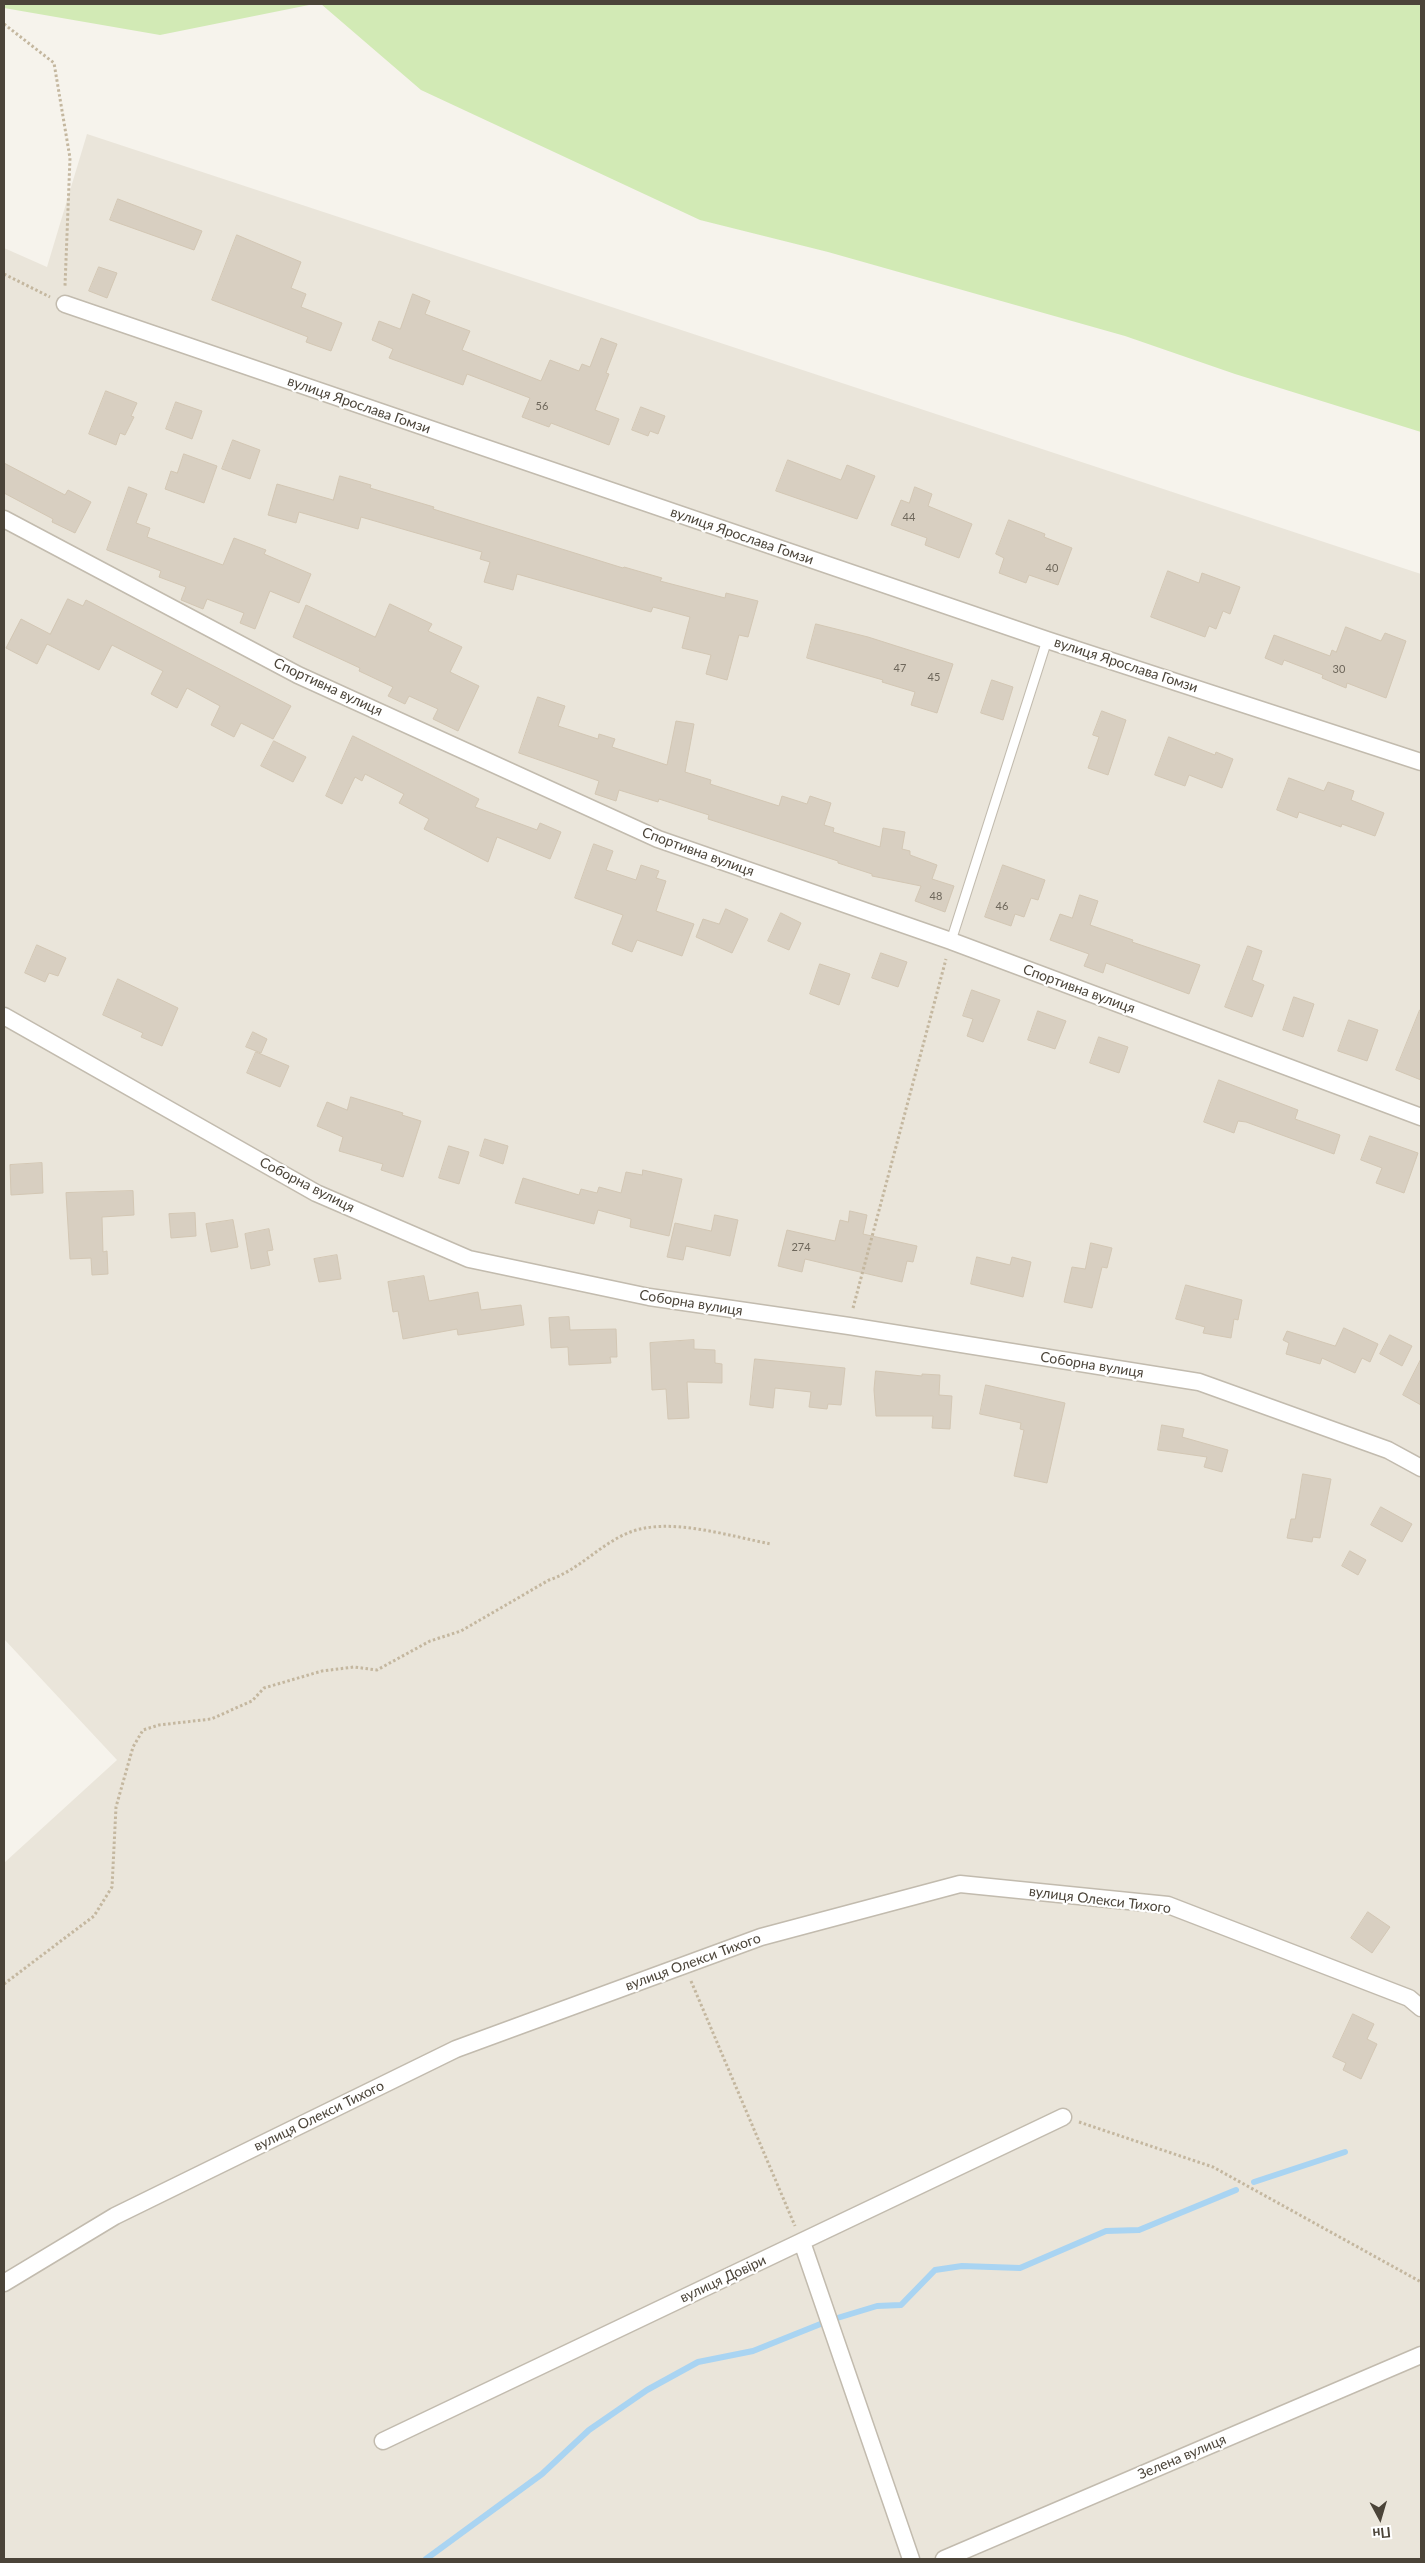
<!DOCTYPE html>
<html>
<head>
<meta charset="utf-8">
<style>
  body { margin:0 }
  #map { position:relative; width:1425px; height:2563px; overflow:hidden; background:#f6f3ec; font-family:Lato,sans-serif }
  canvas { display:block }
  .frame { position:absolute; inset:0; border:5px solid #4b4439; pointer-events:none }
  .north { position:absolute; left:1355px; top:2493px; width:50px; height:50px; -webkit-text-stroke:4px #fff; paint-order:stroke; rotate:174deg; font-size:14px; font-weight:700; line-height:20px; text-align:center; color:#4b4439 }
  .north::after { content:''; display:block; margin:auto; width:18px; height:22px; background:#4b4439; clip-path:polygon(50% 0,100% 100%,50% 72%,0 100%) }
</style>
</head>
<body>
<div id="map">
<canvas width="1425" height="2563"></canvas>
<div class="frame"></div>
<div class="north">Пн</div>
</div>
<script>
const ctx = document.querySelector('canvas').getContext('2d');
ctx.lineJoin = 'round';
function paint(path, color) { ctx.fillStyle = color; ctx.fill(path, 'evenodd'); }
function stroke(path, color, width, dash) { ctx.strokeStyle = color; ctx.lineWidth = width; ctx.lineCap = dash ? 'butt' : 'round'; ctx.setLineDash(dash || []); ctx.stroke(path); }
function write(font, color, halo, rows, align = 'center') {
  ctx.font = font + ' Lato,sans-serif'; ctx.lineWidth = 4.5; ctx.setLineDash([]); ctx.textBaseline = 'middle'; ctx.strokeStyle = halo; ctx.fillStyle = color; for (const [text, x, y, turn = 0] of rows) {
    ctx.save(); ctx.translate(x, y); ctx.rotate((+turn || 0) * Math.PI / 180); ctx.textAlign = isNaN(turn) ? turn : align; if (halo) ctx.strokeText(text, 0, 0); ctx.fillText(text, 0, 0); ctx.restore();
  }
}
paint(new Path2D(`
  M87,134L1421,574V2559H4V1863L117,1760L4,1639V248L47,267Z`), '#eae5da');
paint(new Path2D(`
  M4,4H314L160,35L4,8Z
  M321,4H1421V432L1235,374L1125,336L828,252L700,220L421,90Z`), '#d2eab5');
stroke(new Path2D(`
  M1254,2182L1345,2152
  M834,2319L877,2306L901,2305L935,2270L962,2266L1020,2268L1106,2231L1139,2230L1236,2190
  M426,2559L542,2474L589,2430L647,2390L698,2362L753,2351L823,2323`), '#a9d4f2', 6);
const building = new Path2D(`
  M118,199L202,231L194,250L110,220Z
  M237,235L301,262L291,288L306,294L301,307L342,323L331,351L306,342L308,337L212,300Z
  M99,267L117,273L107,298L89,291Z
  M413,294L430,301L425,314L470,331L462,350L541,381L550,360L579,371L582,364L590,367L601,338L617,344L606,373L609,374L595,410L619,419L609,445L551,423L549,427L522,417L530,398L467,374L463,385L389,358L393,349L372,340L379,321L400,329Z
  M106,391L137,403L131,416L134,417L125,435L120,433L116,445L89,434Z
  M176,402L202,411L192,439L166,429Z
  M641,407L665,416L658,434L650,431L648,436L632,430Z
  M233,440L260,450L250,479L222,469Z
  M184,454L217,466L204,503L165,489L171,471L177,473Z
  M788,460L841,480L847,465L875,476L857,519L776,491Z
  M4,463L65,495L68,490L91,502L75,533L52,522L53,519L4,493Z
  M340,476L371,485L370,488L434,507L433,509L623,568L624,567L662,578L660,581L725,598L726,593L758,601L748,637L739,635L727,680L706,674L711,655L682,648L690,617L653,607L651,612L517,574L513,590L484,582L490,562L480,559L482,552L361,517L358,529L299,512L296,523L268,515L277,484L333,500Z
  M129,487L147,494L136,523L150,528L147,537L223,565L234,538L266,550L264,554L311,574L299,603L270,591L255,629L240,623L244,613L207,599L203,609L181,600L186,587L159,577L161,571L107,550Z
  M915,487L932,494L928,506L972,524L959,558L925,545L927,538L891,525L901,500L909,503Z
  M1009,520L1045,534L1044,537L1072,548L1058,585L1029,575L1026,583L999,573L1004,558L996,554Z
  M1168,571L1199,583L1202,573L1240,587L1230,614L1223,611L1216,629L1209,626L1205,637L1151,617Z
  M68,599L83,606L86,600L291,706L273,739L241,723L234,737L211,725L220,706L187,688L177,708L151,694L163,671L112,645L99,670L47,644L37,664L6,648L21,619L50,634Z
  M390,604L432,624L428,631L462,647L450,672L479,686L458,731L433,719L438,709L409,696L405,704L388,696L393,687L359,671L360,668L293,637L306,605L375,637Z
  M816,624L868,637L953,664L937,713L911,705L915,692L882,682L883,680L807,658Z
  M1346,627L1381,641L1385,633L1406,641L1386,698L1347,683L1346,688L1322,678L1323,675L1284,660L1282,665L1265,658L1274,635L1330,656L1332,650L1336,652Z
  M992,680L1013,687L1003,720L981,713Z
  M538,697L565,706L558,726L598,739L599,734L615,739L612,747L667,765L676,721L694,724L685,772L711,780L710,784L779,806L782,796L807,804L810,796L831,803L824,825L834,828L833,832L880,847L883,828L905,832L902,849L910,851V855L937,865L932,879L954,886L945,912L915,901L921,886L872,876V874L838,863V861L708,819L709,815L659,799L658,802L619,790L616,801L595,794L599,781L519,753Z
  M1102,711L1126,720L1108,775L1088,768L1099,737L1093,735Z
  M353,736L479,799L475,807L537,830L540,823L561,832L550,859L497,837L488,862L424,829L429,819L399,803L404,794L365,774L362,781L355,777L342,804L326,796Z
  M1169,737L1215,755L1216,752L1233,759L1222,788L1189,775L1185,786L1155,775Z
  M274,741L306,757L293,782L261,766Z
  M1289,778L1324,791L1328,782L1354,791L1351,800L1384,813L1375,836L1342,824L1341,827L1299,812L1297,818L1277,810Z
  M594,844L613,851L606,870L636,880L641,865L659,871L656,878L666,881L656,911L694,924L682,956L637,940L632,952L612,944L623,915L575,898Z
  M1003,865L1045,880L1038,900L1031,898L1024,917L1015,914L1011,926L985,917Z
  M1080,895L1098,901L1090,925L1133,940L1132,942L1200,965L1189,994L1106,963L1103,973L1084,966L1089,954L1050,940L1060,914L1072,918Z
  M726,909L748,919L732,953L696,937L703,919L719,924Z
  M781,913L801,923L789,950L768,941Z
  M37,945L66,958L58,976L49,973L45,982L25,973Z
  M1248,946L1262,951L1252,980L1264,985L1252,1017L1225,1007Z
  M881,953L907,962L898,987L872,978Z
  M820,964L850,974L839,1005L810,994Z
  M118,979L178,1008L162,1046L141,1037L143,1033L103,1015Z
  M972,990L1000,1000L983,1042L967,1036L973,1019L963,1016Z
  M1294,997L1314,1004L1303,1037L1283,1030Z
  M1420,1010H1421V1080L1396,1070Z
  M1038,1011L1066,1021L1055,1049L1028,1040Z
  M1349,1020L1378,1030L1367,1061L1338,1051Z
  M253,1032L267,1039L261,1053L246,1047Z
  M1099,1037L1128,1047L1119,1073L1090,1063Z
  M256,1052L289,1066L280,1087L247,1073Z
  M1219,1080L1298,1110L1295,1119L1340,1135L1334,1154L1246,1122L1238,1121L1234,1133L1204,1122Z
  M351,1097L403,1113L402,1115L421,1121L403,1177L381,1170L383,1164L339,1151L343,1137L317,1126L327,1102L347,1110Z
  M1370,1136L1418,1153L1404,1193L1376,1183L1382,1168L1361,1160Z
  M485,1139L508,1146L503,1164L480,1156Z
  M449,1146L469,1152L459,1184L439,1178Z
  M42,1163L43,1193L11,1195L10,1165Z
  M643,1170L682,1179L669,1236L630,1227L631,1219L598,1210L594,1224L515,1203L523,1178L579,1195L581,1189L597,1193L599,1187L621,1193L626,1172L642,1175Z
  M133,1191L134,1215L102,1217L103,1252L107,1251L108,1274L92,1275L91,1258L70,1259L66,1193Z
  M850,1211L867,1215L863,1234L917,1246L913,1262L907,1261L902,1282L805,1259L802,1272L778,1266L787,1230L835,1241L840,1220L848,1222Z
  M195,1213L196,1236L171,1238L169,1214Z
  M715,1215L738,1220L730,1256L686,1246L683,1260L667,1257L675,1223L711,1231Z
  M233,1220L238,1247L211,1252L206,1224Z
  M269,1229L273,1250L267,1251L270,1265L251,1269L245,1234Z
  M1091,1243L1112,1248L1107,1268L1102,1267L1092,1308L1064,1302L1072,1267L1085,1269Z
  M337,1255L341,1279L319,1282L314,1259Z
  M977,1257L1010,1265L1012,1257L1031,1262L1023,1297L971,1284Z
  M424,1276L429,1301L478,1292L481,1310L521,1305L524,1325L458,1335L457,1329L403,1339L398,1311L393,1312L388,1282Z
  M1186,1285L1242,1300L1238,1320L1234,1319L1231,1338L1203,1333L1205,1327L1176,1319Z
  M569,1317L570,1330L616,1329L617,1357H610L611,1363L569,1365L568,1347L551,1348L549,1318Z
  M1344,1328L1378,1344L1370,1362L1362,1358L1355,1373L1322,1358L1320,1364L1286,1354L1289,1343L1283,1340L1287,1331L1335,1346Z
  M1390,1335L1412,1346L1402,1366L1380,1354Z
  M694,1340V1349L715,1350V1363L722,1364V1383L687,1382L689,1418L668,1419L666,1389L652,1390L650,1343Z
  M755,1359L845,1368L841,1405L828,1404L827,1409L809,1407L811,1392L775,1388L773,1408L750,1405Z
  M1421,1359V1405L1403,1395Z
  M876,1371L922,1376V1374L940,1375L939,1395L952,1396L950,1429L932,1428L933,1416H876L874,1390Z
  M986,1385L1065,1403L1047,1483L1014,1476L1024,1430L1020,1429L1021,1423L980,1414Z
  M1162,1425L1184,1429L1182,1437L1228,1450L1222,1472L1204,1467L1207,1457L1158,1450Z
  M1303,1474L1331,1479L1320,1538L1313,1537L1312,1542L1287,1538L1291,1519H1295Z
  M1381,1507L1412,1524L1402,1542L1371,1525Z
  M1350,1551L1366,1560L1358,1575L1342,1566Z
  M1368,1912L1390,1927L1372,1953L1351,1938Z
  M1353,2014L1374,2024L1367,2039L1377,2044L1361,2079L1343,2070L1346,2063L1333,2057Z`);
paint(building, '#d8cfc1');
stroke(building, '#d3c7b4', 1);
const lane = new Path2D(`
  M951,941L1047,640`);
const street = new Path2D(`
  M65,304L1047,640L1421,762
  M4,519L298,675L658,839L951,941L1421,1117
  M4,1016L316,1193L469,1259L649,1297L849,1326L1199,1382L1388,1450L1421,1468
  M802,2242L911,2559
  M4,2283L115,2216L456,2049L761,1937L960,1884L1168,1905L1409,1998L1421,2008
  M383,2441L1063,2117
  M944,2559L1421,2355`);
stroke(lane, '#c2bbae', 11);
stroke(street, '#c2bbae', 19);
stroke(new Path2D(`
  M4,24L54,63L70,158L65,286
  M4,274L50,297
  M853,1308L946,959
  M691,1981L795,2226
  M4,1984L94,1916L112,1887L116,1807L133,1747L143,1730L159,1725L211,1719L252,1701L264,1688L322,1671L354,1667L377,1670L430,1641L461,1631L549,1580C579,1570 599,1545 628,1533C667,1516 729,1536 771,1544
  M1079,2122L1213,2167L1421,2282`), '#c4b79f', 3, [2.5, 2.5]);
stroke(lane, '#fff', 9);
stroke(street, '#fff', 16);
write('11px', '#6e675b', null, [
  ["56",542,406],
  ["44",909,517],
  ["40",1052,568],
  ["47",900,668],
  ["30",1339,669],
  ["45",934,677],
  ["48",936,896],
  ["46",1002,906],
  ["274",801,1247]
]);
write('14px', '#4b4439', '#fff', [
  ["вулиця Ярослава Гомзи",359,405,19],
  ["вулиця Ярослава Гомзи",742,536,19],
  ["вулиця Ярослава Гомзи",1126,665,18],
  ["Спортивна вулиця",328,687,25],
  ["Спортивна вулиця",698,852,20],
  ["Спортивна вулиця",1079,989,20],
  ["Соборна вулиця",307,1185,27],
  ["Соборна вулиця",691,1303,9],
  ["Соборна вулиця",1092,1365,9],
  ["вулиця Олекси Тихого",1100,1900,7],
  ["вулиця Олекси Тихого",693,1962,-20],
  ["вулиця Олекси Тихого",319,2116,-26],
  ["вулиця Довіри",723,2279,-25],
  ["Зелена вулиця",1182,2457,-23]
]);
</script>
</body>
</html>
